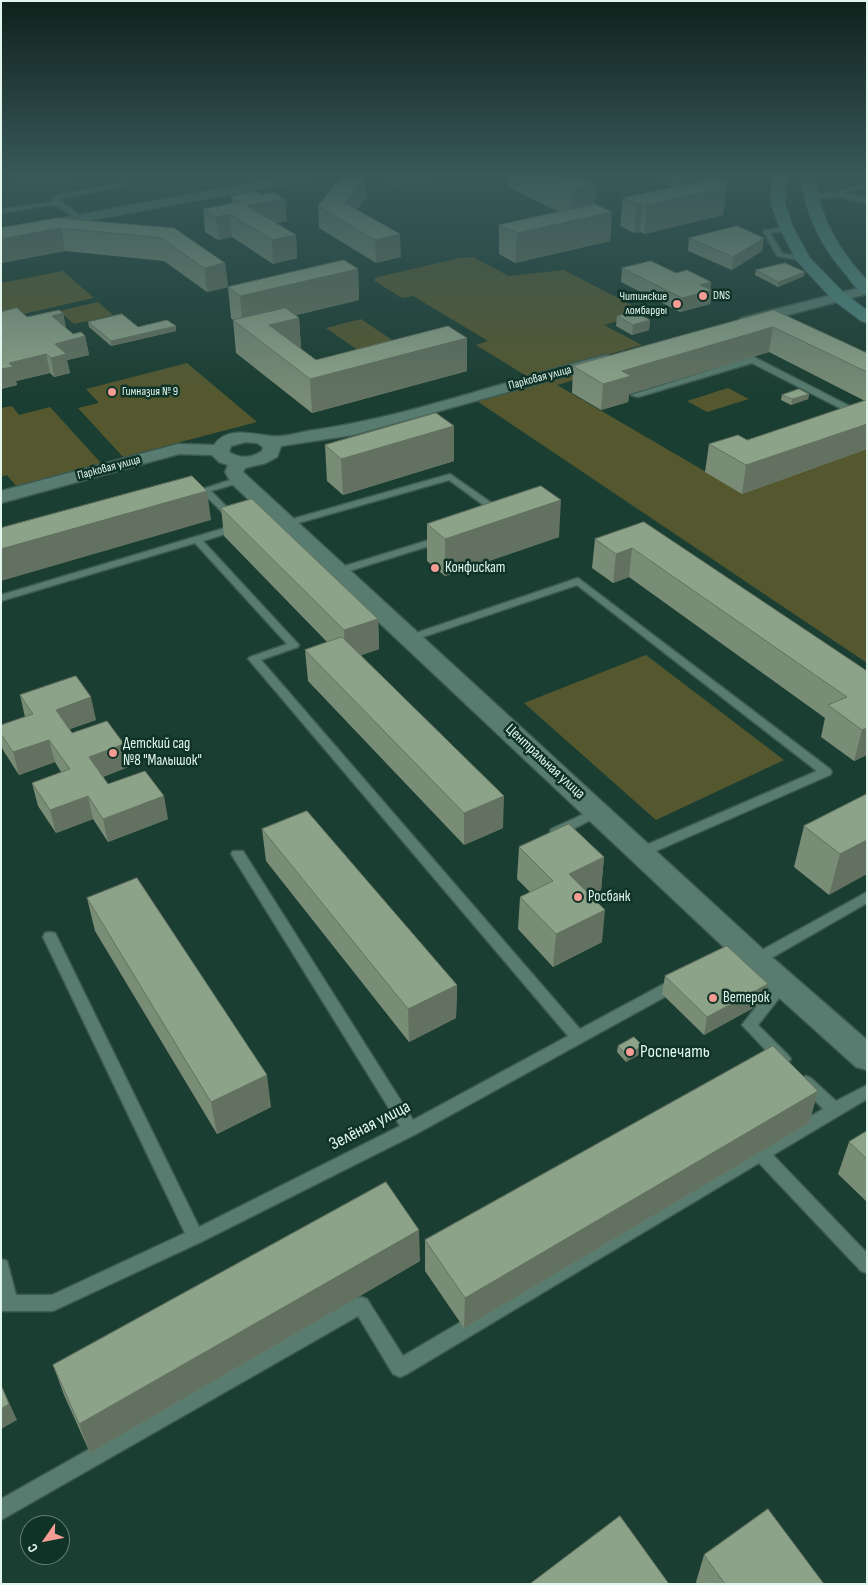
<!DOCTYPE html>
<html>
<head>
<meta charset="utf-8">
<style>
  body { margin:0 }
  #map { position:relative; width:868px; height:1585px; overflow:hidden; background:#1b3e32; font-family:"Sofia Sans Condensed",sans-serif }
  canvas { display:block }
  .frame { position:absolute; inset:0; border:2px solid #e2f6ee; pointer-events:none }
  .north { position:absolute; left:20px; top:1515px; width:50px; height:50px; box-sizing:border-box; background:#103328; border:1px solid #648177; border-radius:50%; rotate:237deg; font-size:14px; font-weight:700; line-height:20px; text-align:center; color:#e2f6ee }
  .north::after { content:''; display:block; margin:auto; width:18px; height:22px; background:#f59c94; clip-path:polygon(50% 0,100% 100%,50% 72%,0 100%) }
</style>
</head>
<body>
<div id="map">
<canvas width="868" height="1585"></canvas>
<div class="frame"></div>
<div class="north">С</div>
</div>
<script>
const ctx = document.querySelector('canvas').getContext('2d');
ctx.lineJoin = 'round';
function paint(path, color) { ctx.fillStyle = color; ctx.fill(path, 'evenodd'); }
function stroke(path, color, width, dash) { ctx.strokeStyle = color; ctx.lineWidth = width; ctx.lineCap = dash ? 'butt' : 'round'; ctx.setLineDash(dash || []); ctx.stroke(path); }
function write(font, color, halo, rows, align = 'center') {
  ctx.font = font + ' "Sofia Sans Condensed",sans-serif'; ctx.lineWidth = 5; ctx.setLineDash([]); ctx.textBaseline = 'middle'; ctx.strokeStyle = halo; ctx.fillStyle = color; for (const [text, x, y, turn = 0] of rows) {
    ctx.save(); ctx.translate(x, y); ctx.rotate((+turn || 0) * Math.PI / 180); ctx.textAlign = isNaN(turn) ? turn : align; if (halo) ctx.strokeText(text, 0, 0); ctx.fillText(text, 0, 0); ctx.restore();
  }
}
paint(new Path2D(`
  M473,257L509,276L564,270L647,313L604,325L642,345L528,377L476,345L488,341L413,296L402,298L373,280L378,277L459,258Z
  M63,271L94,298L1,319V283Z
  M98,302L113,315L74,324L59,311Z
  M361,319L404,348L368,357L326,328Z
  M771,323L557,385L742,493L867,449V663L471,397Z
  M187,363L257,422L123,457L78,408L99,403L86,389Z
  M728,388L749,399L707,412L687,401Z
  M12,406L19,415L50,407L101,463L16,486L7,475L1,477V408Z
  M646,655L784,760L656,820L524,703Z`), '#55582f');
const service = new Path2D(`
  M270,176H278L287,181L282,182Z
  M127,182L129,185L58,199L82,217L83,218L80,220L57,206L49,205L1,213V209L54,202L51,198L54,196Z
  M867,183V187L844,193L867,199V203L839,197L811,198L808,196L811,194L840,193V191Z
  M787,227L789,228V230L770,233L782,253L806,259V261L777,256L763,231Z
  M746,356H752L867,415V422L752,363L638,397L631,395L746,359Z
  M450,474L503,511V515H497L449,480L288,526H282L280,524L282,522Z
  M239,477L242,478V482L211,491L238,518L233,521L230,520L200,490Z
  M238,524L243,527L241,529L203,541L299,645L298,647L261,660L580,1029L671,980L676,978L681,980L683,984L681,988L416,1134L201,1242L53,1311H1V1259L7,1261L16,1295H52L185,1233L43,937L45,933L50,932L55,933L57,937L199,1227L400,1126L233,857L231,854L233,851H243L413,1120L568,1036L250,661L248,659L250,657L287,644L195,543L1,601V595Z
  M442,536L445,537V541L343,573H335L334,571L335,569Z
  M578,578L830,769L832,772L830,775L647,855H637L635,852L637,849L817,771L577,585L411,641L406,638L407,636Z
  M599,807L605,811L603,814L561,835H551L550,832L551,829Z
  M867,892V903L761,964L756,965L751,964L749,960L751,956Z
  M789,981L794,983L796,987L794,991L780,997L758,1025L788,1055L791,1059L788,1063L783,1065L778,1063L742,1025L770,989Z
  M806,1076L811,1078L836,1101L867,1085V1099L773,1155L867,1253V1273L861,1271L759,1163L407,1374L400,1377L393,1374L358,1316L1,1520V1499L355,1299L361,1297L367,1299L403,1356L823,1109L801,1086L798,1082L801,1078Z`);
const minor = new Path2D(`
  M867,286V294L746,326L741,324L738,321L741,318Z
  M606,355L612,357L614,360L612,363L353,435L281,446L277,457L266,463L245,468L243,472L766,952L867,1040V1070L856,1067L746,968L232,484L225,472L228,465L219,462L212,455L179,454L1,503V491L178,444L214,445C227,426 252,434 270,436C282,438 297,433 308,431C409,417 507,380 606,355ZM246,442L257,443L263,447L262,451C252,458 240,459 229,452L231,446Z`);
const tertiary = new Path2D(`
  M288,176H316L309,180L1,237V229Z`);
const secondary = new Path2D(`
  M772,176H786L785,204L794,229L810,258L845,294L867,310V323L861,321L833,300L796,260L780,229L771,204Z
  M801,176H815C820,218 838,249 867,280V294C858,292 852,283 847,276C821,246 805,216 801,176Z`);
stroke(service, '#3c5b51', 3);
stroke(minor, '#3c5b51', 3);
stroke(tertiary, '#3c5b51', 2);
stroke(secondary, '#3c5b51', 2);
paint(service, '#587c6f');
paint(minor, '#587c6f');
paint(tertiary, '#587c6f');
paint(secondary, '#508981');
paint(new Path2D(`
  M11,176H73V178L65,180V182L44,184L41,182L21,185Z
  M383,176H444L394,186L383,180Z
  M509,176H578L595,204L612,212L610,241L515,263L499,254V225L559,212L508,187Z
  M648,176H708V179L727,187L723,215L644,234L640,232L634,233L620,226L623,198L674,187Z
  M231,196L287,221L276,223L296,235L297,258L273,264L232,237L218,240L205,232L203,209L232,203Z
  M367,196L357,210L401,257L376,263L319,228L318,206Z
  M1,228H174L225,263L228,287L207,292L164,261L65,251L1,263Z
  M689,238H764L762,251L732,270L688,251Z
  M622,268L676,273L711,282L710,289L712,290L710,304L680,312L621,282Z
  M358,269L359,300L296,315L299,318L301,349L316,360L467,371L312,413L236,353L233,320L231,318L228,287Z
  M756,270L804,276L778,287L755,275Z
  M774,310L867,353V449L742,494L705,472L709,444L747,440L865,401L769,352L629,394L628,402L601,410L572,393L573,366Z
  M1,312L27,317L63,313L66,328L73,334L85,336L89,355L67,360L70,373L54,377L50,373L16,381L17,385L1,389Z
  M617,316L650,320L649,330L632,335L616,326Z
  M88,322L138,327L176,326V331L111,346L89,327Z
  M809,394L808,399L791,405L781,400L782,395Z
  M325,445L454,461L343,495L327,481Z
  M221,508L378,619L379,649L361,655L503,828L464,845L308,681L305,650L327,642L224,536Z
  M644,522L867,671V755L854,761L821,737L825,718L629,577L613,583L592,568L595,539Z
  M427,524L559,537L445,576L427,561Z
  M20,695L96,720L70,729L72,733L124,744L128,767L103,777L108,784L168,819L108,842L93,819L56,833L38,806L32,783L61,772L55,762L19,775L3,750L1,744V725L25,717Z
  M867,794L829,895L794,867L804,826Z
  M262,829L457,985L456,1018L409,1042L266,861Z
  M519,847L604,857L601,890L590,895L602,942L553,967L518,929L520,897L530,892L517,879Z
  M87,898L271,1107L217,1134L95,931Z
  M665,976L764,1002L704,1035L662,994Z
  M618,1046L642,1053L626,1062L617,1052Z
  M818,1091L809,1123L464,1328L425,1271V1240Z
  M867,1131V1202L838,1174L849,1142Z
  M420,1261L90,1453L64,1395L53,1365Z
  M704,1555L824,1584H697L696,1582Z`), '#798c76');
paint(new Path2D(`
  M19,176H40L41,182L21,185Z
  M43,176H73V178L65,180V182L44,184Z
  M365,176H366L367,196L347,223L345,203Z
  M394,176H444L394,186Z
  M687,176H708L707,187L686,192Z
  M727,182L723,215L644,234L647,205Z
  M597,184L594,212L571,218L573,189Z
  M285,199L287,221L252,228L248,206Z
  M642,203L640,232L634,233L637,204Z
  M612,212L610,241L515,263L517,233Z
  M230,214L232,237L218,240L216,217Z
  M61,228L65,251L1,263V239Z
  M400,234L401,257L376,263L375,240Z
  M296,235L297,258L273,264L272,240Z
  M764,238L762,251L732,270L733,257Z
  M225,263L228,287L207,292L204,268Z
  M358,269L359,300L243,328L240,296Z
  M805,272L804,276L778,287V282Z
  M711,282L710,291L712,290L710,304L680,312L682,298L700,285Z
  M63,313L66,331L52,316Z
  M299,318L301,350L269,325Z
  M650,320L649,330L632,335L633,325Z
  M176,326V331L111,346V341Z
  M773,327L769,352L629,394L628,402L601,410L603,384L622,371Z
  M85,336L89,355L67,360L70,373L54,377L51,358L55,344Z
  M467,338V371L312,413L310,379Z
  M46,354L50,373L16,381L17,385L1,389V369L9,363Z
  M809,394L808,399L791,405L792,399Z
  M867,424V449L742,494L746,465Z
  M454,426V461L343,495L341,459Z
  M207,491L211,520L1,581V549Z
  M561,500L559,537L445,576V539Z
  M632,548L629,577L613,583L616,554Z
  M378,619L379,649L345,661L344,630Z
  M91,697L96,720L61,732L56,710Z
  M867,728V755L854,761L862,730Z
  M49,740L55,762L19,775L13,752Z
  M124,744L128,767L94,780L89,757Z
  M88,796L93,819L56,833L50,810Z
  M164,796L168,819L108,842L103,819Z
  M504,796L503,828L464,845V813Z
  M867,840V874L829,895L840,854Z
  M604,857L601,890L566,907L569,874Z
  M605,910L602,942L553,967L556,934Z
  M768,984L764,1002L704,1035L707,1017Z
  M457,985L456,1018L409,1042L408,1009Z
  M643,1046L642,1053L626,1062L627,1055Z
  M267,1075L271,1107L217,1134L211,1102Z
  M818,1091L809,1123L464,1328L465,1298Z
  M419,1230L420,1261L90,1453L79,1424Z
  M1,1385L17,1420L1,1429Z`), '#637260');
const building = new Path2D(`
  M342,176H365L345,203L400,234L375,240L318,206Z
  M543,176H578L597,184L573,189Z
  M716,178L727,182L719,184L727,187L647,205L642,203L637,204L623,198Z
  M256,191L261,194L273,192L285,199L248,206L296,235L272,240L230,214L216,217L203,209L240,202L231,196Z
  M594,204L612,212L517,233L499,225Z
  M57,218L174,228L225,263L204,268L161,238L61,228L1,239V228Z
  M737,226L764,238L733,257L689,238Z
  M344,260L358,269L240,296L228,287Z
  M651,261L676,273L687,270L711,282L700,285L712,290L682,298L622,268Z
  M785,263L805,272L778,282L756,270Z
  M17,308L27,317L59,310L63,313L52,316L73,334L81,332L85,336L55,344L66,354L51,358L46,354L9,363L13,367L1,369V312Z
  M286,308L299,318L269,325L316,360L448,326L467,338L310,379L233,320Z
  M774,310L867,353V372L773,327L622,371L631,376L603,384L573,366Z
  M634,312L650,320L633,325L617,316Z
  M122,314L138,327L167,320L176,326L111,341L88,322Z
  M799,389L809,394L792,399L782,395Z
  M867,400V424L746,465L709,444L738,435L747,440Z
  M436,413L454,426L341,459L325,445Z
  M192,476L207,491L1,549V528Z
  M541,486L561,500L445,539L427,524Z
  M252,499L378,619L344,630L221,508Z
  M644,522L867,671V728L862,730L828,705L847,697L632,548L616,554L595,539Z
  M342,637L504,796L464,813L305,650Z
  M76,676L91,697L56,710L72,733L107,721L124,744L89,757L108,784L145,771L164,796L103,819L88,796L50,810L32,783L70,769L49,740L13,752L1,734V725L33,714L20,695Z
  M867,794V840L840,854L804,826Z
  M307,811L457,985L408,1009L262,829Z
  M569,824L604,857L569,874L605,910L556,934L520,897L553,881L519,847Z
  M137,878L267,1075L211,1102L87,898Z
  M727,946L768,984L707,1017L665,976Z
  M634,1037L643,1046L627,1055L618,1046Z
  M773,1046L818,1091L465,1298L425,1240Z
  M867,1131V1159L849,1142Z
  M386,1182L419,1230L79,1424L53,1365Z
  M1,1385L9,1404L1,1409Z
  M768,1509L824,1584H725L704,1555Z
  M620,1516L669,1584H530Z`);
paint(building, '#8da389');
stroke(building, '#637260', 1);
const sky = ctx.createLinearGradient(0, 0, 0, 398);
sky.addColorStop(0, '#0f221c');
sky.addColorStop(0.44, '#39585a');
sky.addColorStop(1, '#39585a00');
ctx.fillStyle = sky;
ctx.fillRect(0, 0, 868, 398);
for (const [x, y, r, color] of [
  [703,296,5,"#f59c94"],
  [677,304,5,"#f59c94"],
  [112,392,5,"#f59c94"],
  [435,568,5,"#f59c94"],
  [113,753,5,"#f59c94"],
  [578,897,5,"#f59c94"],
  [713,998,5,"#f59c94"],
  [630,1052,5,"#f59c94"]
]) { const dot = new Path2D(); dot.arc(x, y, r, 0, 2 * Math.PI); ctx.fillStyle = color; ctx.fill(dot); stroke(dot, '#103328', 2); }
write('12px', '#e2f6ee', '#103328', [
  ["DNS",713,296],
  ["Читинские",667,297,"right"],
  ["ломбарды",667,311,"right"],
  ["Гимназия № 9",122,392]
], 'left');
write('12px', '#e2f6ee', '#103328', [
  ["Парковая улица",540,378,-15],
  ["Парковая улица",109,468,-15]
]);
write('15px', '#e2f6ee', '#103328', [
  ["Конфискат",445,568],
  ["Детский сад",123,744],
  ["№8 \"Малышок\"",123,761],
  ["Росбанк",588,897],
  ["Ветерок",723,998]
], 'left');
write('15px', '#e2f6ee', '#103328', [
  ["Центральная улица",545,762,43]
]);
write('18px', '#e2f6ee', '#103328', [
  ["Роспечать",640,1052]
], 'left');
write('18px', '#e2f6ee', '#103328', [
  ["Зелёная улица",370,1126,-27]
]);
</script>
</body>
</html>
